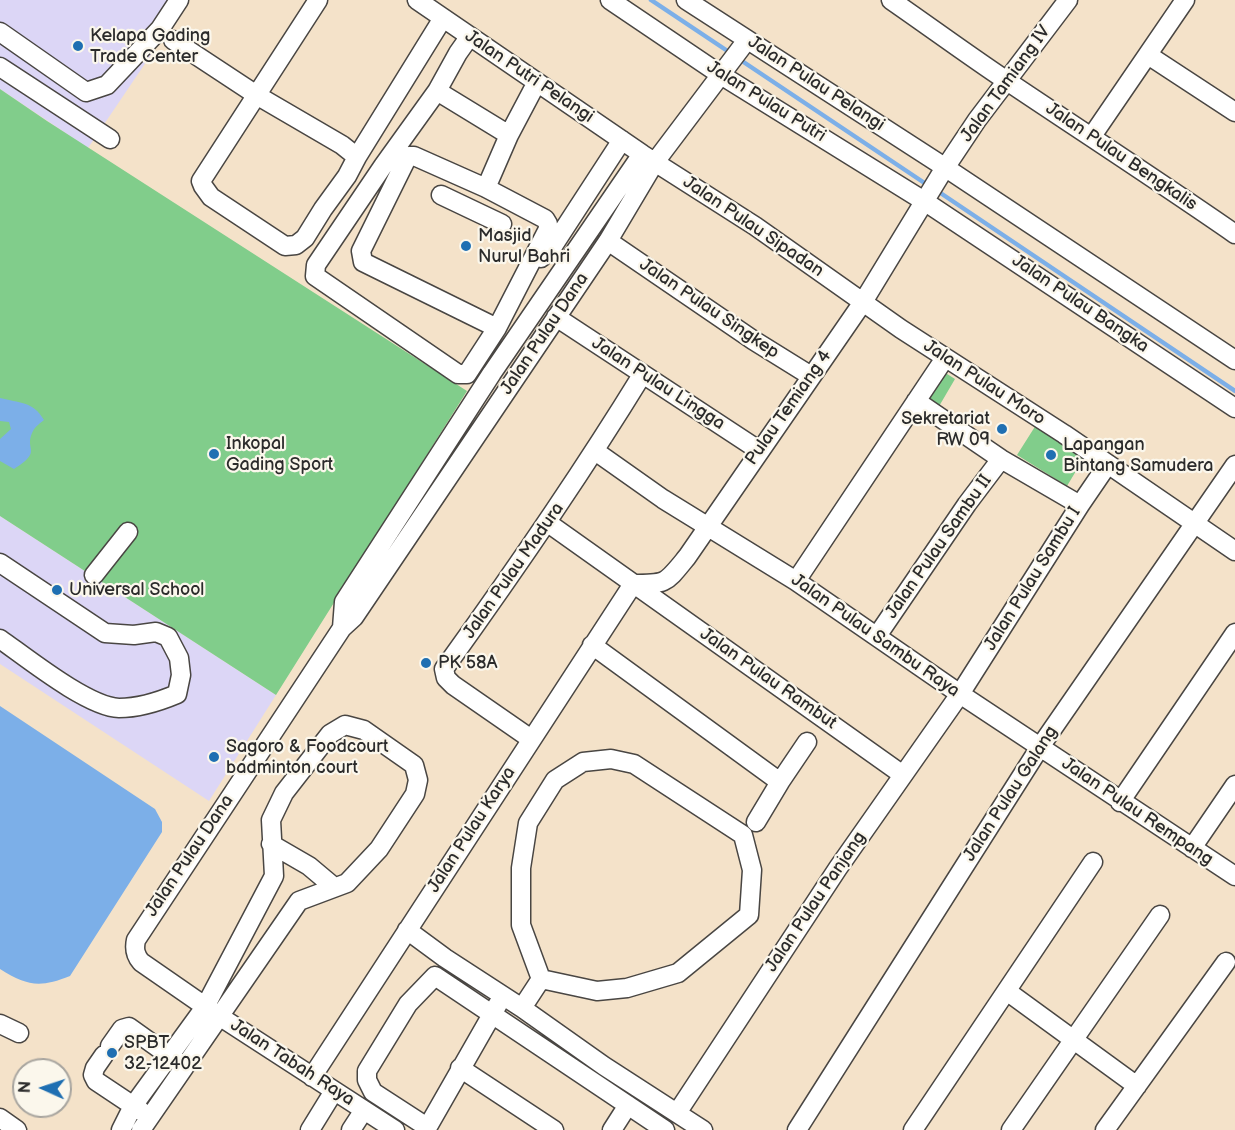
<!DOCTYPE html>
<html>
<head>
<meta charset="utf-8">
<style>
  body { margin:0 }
  #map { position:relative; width:1235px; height:1130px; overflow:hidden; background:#f4e2c9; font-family:"Balsamiq Sans",sans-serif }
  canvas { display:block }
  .north { position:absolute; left:12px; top:1058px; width:60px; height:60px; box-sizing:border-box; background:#fbf7ec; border:2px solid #a8a59f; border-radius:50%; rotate:273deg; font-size:16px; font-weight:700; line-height:24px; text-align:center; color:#2b2b2b }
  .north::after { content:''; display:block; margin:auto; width:21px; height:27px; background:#1f6fb2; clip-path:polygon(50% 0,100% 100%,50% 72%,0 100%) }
</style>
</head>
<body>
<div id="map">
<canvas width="1235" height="1130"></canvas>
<div class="north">N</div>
</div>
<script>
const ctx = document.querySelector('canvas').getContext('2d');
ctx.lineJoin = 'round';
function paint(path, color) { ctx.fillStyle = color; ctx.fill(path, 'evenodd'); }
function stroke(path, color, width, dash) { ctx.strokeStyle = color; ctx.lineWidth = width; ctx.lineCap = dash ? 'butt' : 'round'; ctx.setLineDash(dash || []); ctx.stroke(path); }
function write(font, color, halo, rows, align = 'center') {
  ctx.font = font + ' "Balsamiq Sans",sans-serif'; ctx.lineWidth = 4.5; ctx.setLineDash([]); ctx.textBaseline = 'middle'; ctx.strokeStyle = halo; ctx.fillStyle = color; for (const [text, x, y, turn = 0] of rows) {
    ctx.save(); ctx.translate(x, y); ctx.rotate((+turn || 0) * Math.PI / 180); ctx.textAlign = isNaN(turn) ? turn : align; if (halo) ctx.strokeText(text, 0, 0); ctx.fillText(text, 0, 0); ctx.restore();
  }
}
paint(new Path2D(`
  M0,0H188L88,148L0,89Z
  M0,516L276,695L209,801L0,664Z`), '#dcd6f6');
paint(new Path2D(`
  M0,89L47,121L467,391L276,695L0,516Z
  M944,372L955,379L938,408L927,401Z
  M1036,425L1085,456L1067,486L1017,455Z`), '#81cd8b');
paint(new Path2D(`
  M0,398C19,403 33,401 44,420C40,423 35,427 33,431C23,451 44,450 14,469L0,461V439L11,429L9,422L0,421Z
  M0,706L155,809L162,822V832L70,976C40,988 27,986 0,969Z`), '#7cafe8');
stroke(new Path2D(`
  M651,0L732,54
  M739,59L929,186
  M936,190L1235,391`), '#7cafe8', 4.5);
const minor = new Path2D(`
  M318,0L201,181L203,186L211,197L285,246L296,245L305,238L323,209L347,176L357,157L443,18
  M417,0L642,154L755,226L901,329L1064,434L1235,551
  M610,0L721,75L924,201L1235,408
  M686,0L946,168L1235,360
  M891,0C930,27 968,55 1007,81C1083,132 1160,182 1235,234
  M0,32L86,92L107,85L160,29L179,0
  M470,36L458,53L437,91L383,166L316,265L315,276L458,374H467L497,328L548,229V224L545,219L486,188L414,156H409L406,160L361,251L363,262L497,328
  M173,40L258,96L342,145L357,157
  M1148,55L1235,112
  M0,67L110,139
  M437,91L509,135
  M1092,136L1185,0
  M486,188L509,135L537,82
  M441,195L502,224
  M608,241L753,340L811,376
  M541,258L553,246L622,140
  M556,317L760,451
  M916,401L1001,459L1080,505
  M595,451L663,499L796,581L960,694L1235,876
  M548,523L903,775
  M0,563L105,633L134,635L156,632L168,637L179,658L181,675L177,694C158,702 140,708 119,708C88,707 27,658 0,639
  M94,575L128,532
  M796,581L945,358
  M633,584C667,584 665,584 687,557L863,302L941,174L977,120L1068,0
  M342,628L344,602L492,373L642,154
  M877,636L967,504L1001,459
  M592,645L780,782L756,822
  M531,739L453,685L446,678L444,669C513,573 580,476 642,375
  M611,759L634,764L743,835L752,870L749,915L678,973L627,988L597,991L541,979L521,925V868L528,823L555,780L583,762Z
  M780,782L807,742
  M1120,802L1235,633
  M271,844L309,866L334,887
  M1192,848L1235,785
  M407,930L445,958L522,1008L604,1066L703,1130
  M1008,992L1137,1086
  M522,1008L541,979
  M0,1024L19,1033
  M110,1046L122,1029L129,1027L178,1062
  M104,1055L95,1068L93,1075L96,1081L141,1111
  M460,1068L554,1130
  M312,1077L633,584
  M677,1113L838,868L960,694L1080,505L1108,464
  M0,1118L17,1130
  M427,1127L373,1092L367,1080V1071L408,1004L435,976L665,1130
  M121,1130L133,1106L205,1007L274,876L271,820L284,793L330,734L345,725L364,730L414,765L418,780L415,794L379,849L347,883L299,901L141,1130
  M310,1130L334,1091
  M351,1130L364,1110
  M395,1130L219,1016L141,962C135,955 134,949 136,940L342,628L354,617L608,241L655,162L747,40
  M426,1130L498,1004
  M612,1130L628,1105
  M797,1130L1040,747L1235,465
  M913,1130L1093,862
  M1011,1130L1160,915
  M1105,1130L1226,962`);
stroke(minor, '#494643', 21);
stroke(minor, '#fff', 18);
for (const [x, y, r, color] of [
  [78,46,6,"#1f6fb2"],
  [466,246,6,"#1f6fb2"],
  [1002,429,6,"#1f6fb2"],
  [214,454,6,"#1f6fb2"],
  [1051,455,6,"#1f6fb2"],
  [57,590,6,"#1f6fb2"],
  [426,663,6,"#1f6fb2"],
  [214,757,6,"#1f6fb2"],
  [112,1053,6,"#1f6fb2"]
]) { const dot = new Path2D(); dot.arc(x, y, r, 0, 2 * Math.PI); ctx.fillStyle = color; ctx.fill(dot); stroke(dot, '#fbf7ec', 2); }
write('18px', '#2b2b2b', '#fbf7ec', [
  ["Kelapa Gading",90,36],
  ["Trade Center",90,57],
  ["Masjid",478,236],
  ["Nurul Bahri",478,257],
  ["Sekretariat",990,419,"right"],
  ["RW 09",990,440,"right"],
  ["Inkopal",226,444],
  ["Gading Sport",226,465],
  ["Lapangan",1063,445],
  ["Bintang Samudera",1063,466],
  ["Universal School",69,590],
  ["PK 58A",438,663],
  ["Sagoro & Foodcourt",226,747],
  ["badminton court",226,768],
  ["SPBT",124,1043],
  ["32-12402",124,1064]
], 'left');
write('18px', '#2b2b2b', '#fbf7ec', [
  ["Jalan Putri Pelangi",529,77,34],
  ["Jalan Pulau Pelangi",816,84,33],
  ["Jalan Tamiang IV",1006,84,-54],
  ["Jalan Pulau Putri",766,102,32],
  ["Jalan Pulau Bengkalis",1121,157,34],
  ["Jalan Pulau Sipadan",753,227,34],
  ["Jalan Pulau Bangka",1080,304,34],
  ["Jalan Pulau Singkep",709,309,34],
  ["Jalan Pulau Dana",545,334,-56],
  ["Jalan Pulau Moro",984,383,33],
  ["Jalan Pulau Lingga",658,384,33],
  ["Pulau Temiang 4",789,408,-55],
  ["Jalan Pulau Sambu II",939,547,-55],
  ["Jalan Pulau Madura",514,571,-55],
  ["Jalan Pulau Sambu I",1033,579,-58],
  ["Jalan Pulau Sambu Raya",875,636,35],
  ["Jalan Pulau Rambut",768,679,35],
  ["Jalan Pulau Galang",1011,794,-57],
  ["Jalan Pulau Rempang",1137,812,34],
  ["Jalan Pulau Karya",472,830,-57],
  ["Jalan Pulau Dana",190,856,-56],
  ["Jalan Pulau Panjang",816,902,-56],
  ["Jalan Tabah Raya",292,1063,33]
]);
</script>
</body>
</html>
